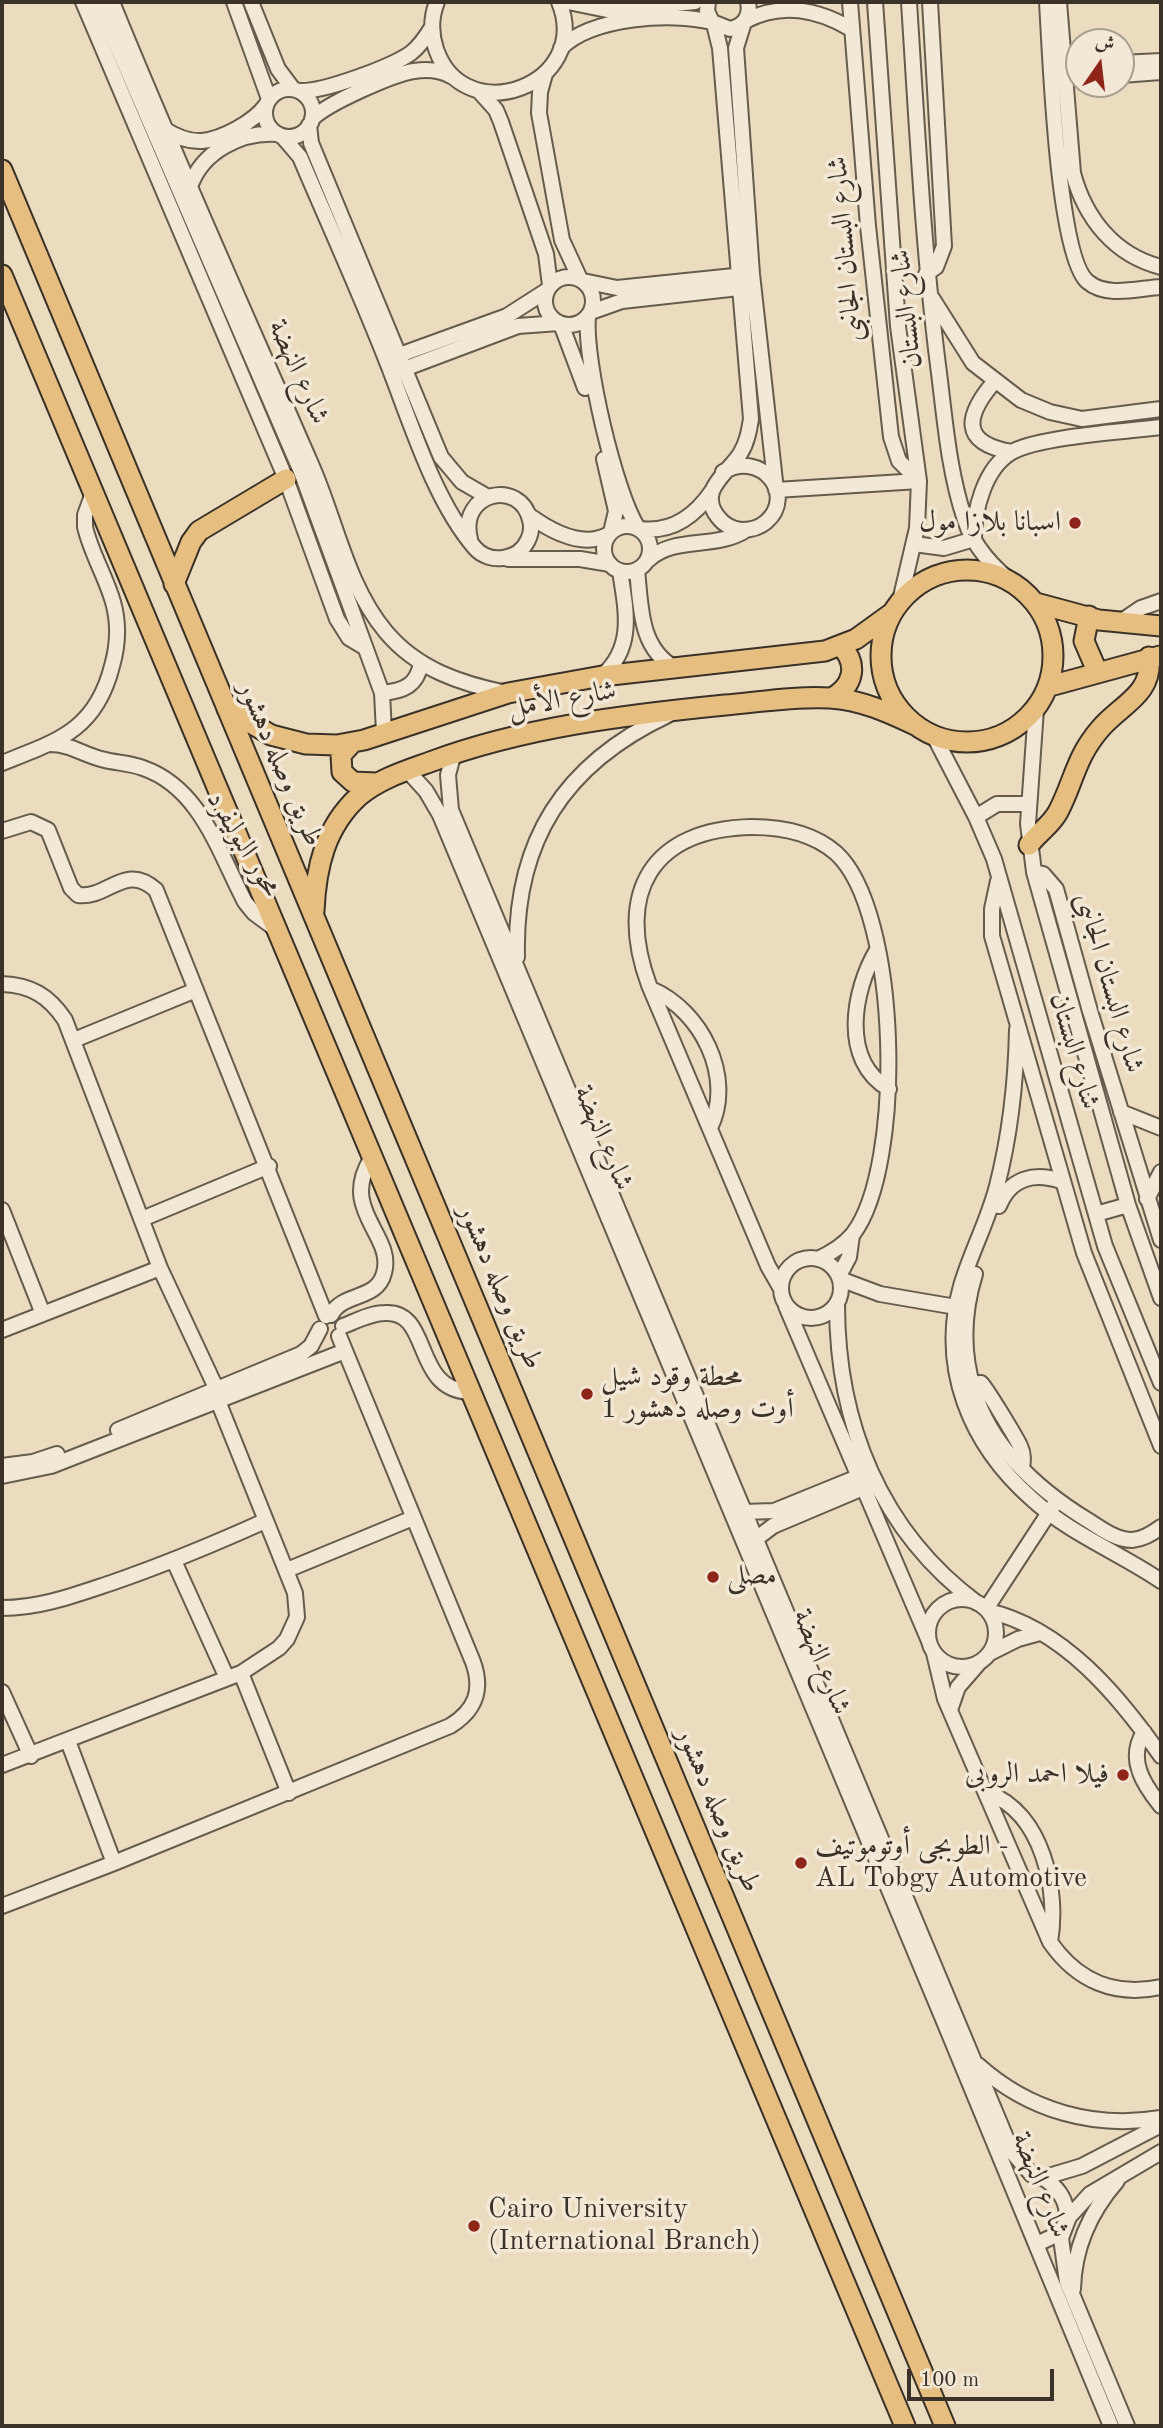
<!DOCTYPE html>
<html>
<head>
<meta charset="utf-8">
<style>
  body { margin:0 }
  #map { position:relative; width:1163px; height:2428px; overflow:hidden; background:#ebdcbf; font-family:"Old Standard TT",Amiri,serif }
  canvas { display:block }
  .frame { position:absolute; inset:0; border:4px solid #3a3128; pointer-events:none }
  .north { position:absolute; left:1065px; top:28px; width:70px; height:70px; box-sizing:border-box; background:#f2e8d5; border:2px solid #a89f90; border-radius:50%; rotate:14deg; font-size:19px; font-weight:700; line-height:28px; text-align:center; color:#3a3128 }
  .north::after { content:''; display:block; margin:auto; width:24px; height:32px; background:#8f2418; clip-path:polygon(50% 0,100% 100%,50% 72%,0 100%) }
  .scale { position:absolute; left:907px; top:2369px; width:147px; height:32px; box-sizing:border-box; border:4px solid #3a3128; border-top:0; padding-left:9px; font-size:21px; line-height:24px; white-space:nowrap; color:#3a3128; -webkit-text-stroke:5px #f2e8d5; paint-order:stroke }
</style>
</head>
<body>
<div id="map">
<canvas width="1163" height="2428"></canvas>
<div class="frame"></div>
<div class="north">ش</div>
<div class="scale">100 m</div>
</div>
<script>
const ctx = document.querySelector('canvas').getContext('2d');
ctx.lineJoin = 'round';
function stroke(path, color, width, dash) { ctx.strokeStyle = color; ctx.lineWidth = width; ctx.lineCap = dash ? 'butt' : 'round'; ctx.setLineDash(dash || []); ctx.stroke(path); }
function write(font, color, halo, rows, align = 'center') {
  ctx.font = font + ' "Old Standard TT",Amiri,serif'; ctx.lineWidth = 7; ctx.setLineDash([]); ctx.textBaseline = 'middle'; ctx.strokeStyle = halo; ctx.fillStyle = color; for (const [text, x, y, turn = 0] of rows) {
    ctx.save(); ctx.translate(x, y); ctx.rotate((+turn || 0) * Math.PI / 180); ctx.textAlign = isNaN(turn) ? turn : align; if (halo) ctx.strokeText(text, 0, 0); ctx.fillText(text, 0, 0); ctx.restore();
  }
}
const minor = new Path2D(`
  M83,2L286,479L337,619L349,638L364,647
  M98,2L302,474L382,693L384,732
  M112,2C175,157 244,310 311,464C336,520 346,584 386,632C417,669 461,684 507,693
  M234,2L269,99
  M251,2L278,69L293,89
  M437,2C431,17 431,34 436,49C464,132 593,85 559,2
  M568,2L607,10L695,2
  M708,2L707,11L712,22L730,29C744,26 751,16 748,2
  M850,2L868,226L891,437L899,461L919,481
  M875,2L898,326L919,481L917,528L900,601
  M909,2C917,126 923,250 939,373C945,421 949,473 965,520C974,548 996,571 1021,589
  M1047,2C1050,48 1057,258 1088,282C1107,298 1139,288 1161,287
  M1059,2L1073,173C1085,218 1114,255 1161,267
  M745,21C782,2 817,9 851,29
  M744,22L736,48L752,274L776,490L919,481
  M714,24L720,48L751,419C749,431 747,443 740,454C727,474 697,491 718,517C724,525 732,529 741,530C750,530 759,528 766,522C797,495 761,449 723,472
  M561,48C592,17 671,12 712,22
  M1121,63L1161,61
  M545,74L540,92L539,113L562,240L580,279
  M1121,75L1161,72
  M265 113a24 24 0 1 1 48 0a24 24 0 1 1-48 0Z
  M300,91C323,92 391,67 411,53C420,46 426,37 432,27
  M479,91L496,110L501,122L546,254L550,285
  M312,119C326,104 393,74 414,71C427,69 440,70 451,76
  M309,125L311,143L441,457L462,482L488,497
  M164,129C175,136 188,142 202,141C222,139 254,122 266,105
  M282,136L300,157C329,225 360,293 387,362C410,420 434,501 475,548C490,565 519,560 528,540C531,534 532,527 530,520C520,478 458,492 470,539
  M190,187C202,151 242,131 278,134
  M926,274L936,267L944,246L930,2
  M545 301a24 24 0 1 1 48 0a24 24 0 1 1-48 0Z
  M583,281L617,288L744,275
  M932,298L973,363L1021,400L1050,412L1082,419L1161,409
  M591,312L622,301L748,287
  M588,317C584,359 615,493 638,528
  M561,324L585,388
  M391,358L507,316L546,291
  M396,372L518,326L559,323
  M994,382C966,415 959,443 1012,452
  M604,459L616,511L611,532
  M530,516C551,531 583,549 609,534
  M604 549a23 23 0 1 1 46 0a23 23 0 1 1-46 0Z
  M640,529C672,533 695,516 712,491
  M914,544L944,548L974,539C974,511 984,468 1012,452C1038,437 1127,431 1161,427
  M508,559H580L610,564
  M648,560C675,535 715,550 746,530
  M637,570C641,606 639,648 675,668
  M1119,623L1141,608L1161,601
  M602,676C635,647 626,610 620,571
  M382,693C403,691 417,686 421,663
  M1036,709L1028,824L1034,872L1128,1205L1161,1298
  M934,736L976,817L994,859L1105,1246L1161,1383
  M50,744C70,744 82,754 101,759C115,763 130,763 143,768C201,788 219,853 245,902L254,913L277,930
  M454,752L448,775L451,810L1012,2152L1032,2175
  M2,763C58,741 96,730 112,666C118,645 119,623 113,602C106,577 91,553 85,527V515L93,493
  M407,770L426,791L440,815C665,1352 890,1888 1111,2426
  M976,817L997,804H1029
  M2,831L31,822L48,830L71,888L78,895C108,899 125,862 156,890L326,1316
  M1034,872L1043,874L1056,889L1090,1011L1161,1240
  M998,881L992,909V936L1084,1253L1161,1446
  M877,950C853,990 840,1061 889,1089
  M517,957C514,841 564,764 668,715
  M2,984C31,985 49,996 65,1020L160,1268L217,1390
  M651,989C701,1010 735,1077 710,1128
  M1017,1029C1016,1082 1010,1135 997,1186C988,1221 971,1252 961,1286C938,1368 970,1444 1032,1499C1069,1533 1120,1553 1161,1581
  M74,1040L196,990
  M1121,1112L1161,1128
  M1147,1199L1161,1172
  M999,1206C1010,1178 1034,1172 1061,1181
  M2,1210L43,1314
  M1096,1214L1128,1205
  M142,1219L269,1166
  M781 1288a30 30 0 1 1 60 0a30 30 0 1 1-60 0Z
  M975,1274C963,1313 962,1353 974,1391C992,1449 1038,1490 1089,1521C1102,1529 1116,1540 1132,1540C1144,1539 1152,1533 1161,1527
  M839,1276L849,1257L852,1235
  M840,1279L880,1294L956,1307
  M780,1287L768,1266L649,985C615,893 651,829 752,827C782,827 813,833 836,853C900,911 905,1166 853,1234C844,1245 831,1253 818,1259
  M837,1304C837,1423 880,1531 977,1603
  M786,1306L929,1641
  M331,1315C342,1292 377,1301 384,1273C395,1235 339,1211 371,1159
  M343,1326C356,1321 371,1313 385,1313C432,1310 412,1389 469,1392
  M2,1330L160,1268
  M965,1384L981,1383C985,1386 1017,1439 1020,1446C1024,1454 1023,1461 1022,1469
  M118,1430L301,1354L311,1346L320,1329
  M2,1466L33,1462L57,1454
  M2,1476L51,1466L345,1351
  M743,1512L774,1511L865,1474
  M748,1545L773,1526L870,1485
  M174,1561L227,1678
  M287,1570L413,1518
  M928 1633a34 34 0 1 1 68 0a34 34 0 1 1-68 0Z
  M2,1608C40,1608 75,1595 111,1583C163,1565 214,1544 265,1521
  M986,1609L1054,1505
  M988,1611C1063,1628 1119,1696 1161,1756
  M934,1653L945,1699L1050,1942C1077,1981 1115,1997 1161,1987
  M990,1653L1018,1639L1040,1633
  M241,1673L289,1793
  M2,1692L31,1756
  M950,1710L958,1687L978,1664
  M1144,1732C1127,1759 1143,1784 1161,1806
  M68,1741L114,1863
  M2,1765L241,1673L279,1648L287,1639L297,1617L295,1593L218,1401
  M988,1793C1043,1813 1059,1891 1050,1942
  M2,1906L114,1863L450,1726C476,1710 483,1690 473,1662L339,1336
  M978,2065C1029,2111 1094,2129 1161,2118
  M1042,2178L1082,2166L1161,2125
  M1037,2244L1058,2234C1078,2214 1060,2184 1038,2176
  M1073,2289C1074,2247 1090,2212 1117,2181
  M1127,2426L1067,2282L1061,2238L1069,2217L1090,2194L1161,2152`);
const major = new Path2D(`
  M2,170L945,2426
  M2,275L905,2426
  M881 656a86 86 0 1 1 172 0a86 86 0 1 1-172 0Z
  M174,584L191,542L199,531L286,479
  M1036,603L1099,620L1161,626
  M1089,616L1084,641L1097,671
  M1050,686L1160,656
  M832,698C853,686 859,665 841,646
  M227,709L271,735L306,744L337,745L364,740L508,693L602,676L825,651L856,639L892,613
  M352,743L341,755L342,772L353,782L376,783
  M1029,845C1038,833 1051,825 1058,812C1074,782 1075,758 1100,729C1121,704 1153,695 1149,657
  M314,911C316,867 325,827 359,796C379,779 405,771 430,762C524,727 625,715 725,705C760,702 796,696 830,698C861,700 888,712 915,725`);
stroke(minor, '#665c4e', 18);
stroke(major, '#3a3128', 23);
stroke(minor, '#f2e8d5', 14);
stroke(major, '#e6be80', 19);
for (const [x, y, r, color] of [
  [1075,523,7,"#8f2418"],
  [587,1394,7,"#8f2418"],
  [713,1577,7,"#8f2418"],
  [1123,1775,7,"#8f2418"],
  [801,1863,7,"#8f2418"],
  [474,2226,7,"#8f2418"]
]) { const dot = new Path2D(); dot.arc(x, y, r, 0, 2 * Math.PI); ctx.fillStyle = color; ctx.fill(dot); stroke(dot, '#f2e8d5', 2.5); }
write('28px', '#3a3128', '#f2e8d5', [
  ["شارع البستان الجانبى",846,249,-95],
  ["شارع البستان",907,309,-96],
  ["شارع النهضة",298,372,66],
  ["شارع الأمل",562,700,-10],
  ["طريق وصله دهشور",280,764,67],
  ["محور البوليفرد",243,844,59],
  ["شارع البستان الجانبى",1109,983,74],
  ["شارع البستان",1074,1051,74],
  ["شارع النهضة",603,1138,67],
  ["طريق وصله دهشور",500,1287,67],
  ["شارع النهضة",821,1662,68],
  ["طريق وصله دهشور",718,1810,67],
  ["شارع النهضة",1040,2185,68]
]);
write('28px', '#3a3128', '#f2e8d5', [
  ["اسبانا بلازا مول",1061,523,"right"],
  ["محطة وقود شيل",601,1378],
  ["أوت وصله دهشور 1",601,1410],
  ["مصلى",727,1577],
  ["فيلا احمد الروبى",1109,1775,"right"],
  ["الطوبجى أوتوموتيف -",815,1847],
  ["AL Tobgy Automotive",815,1879],
  ["Cairo University",488,2210],
  ["(International Branch)",488,2242]
], 'left');
</script>
</body>
</html>
